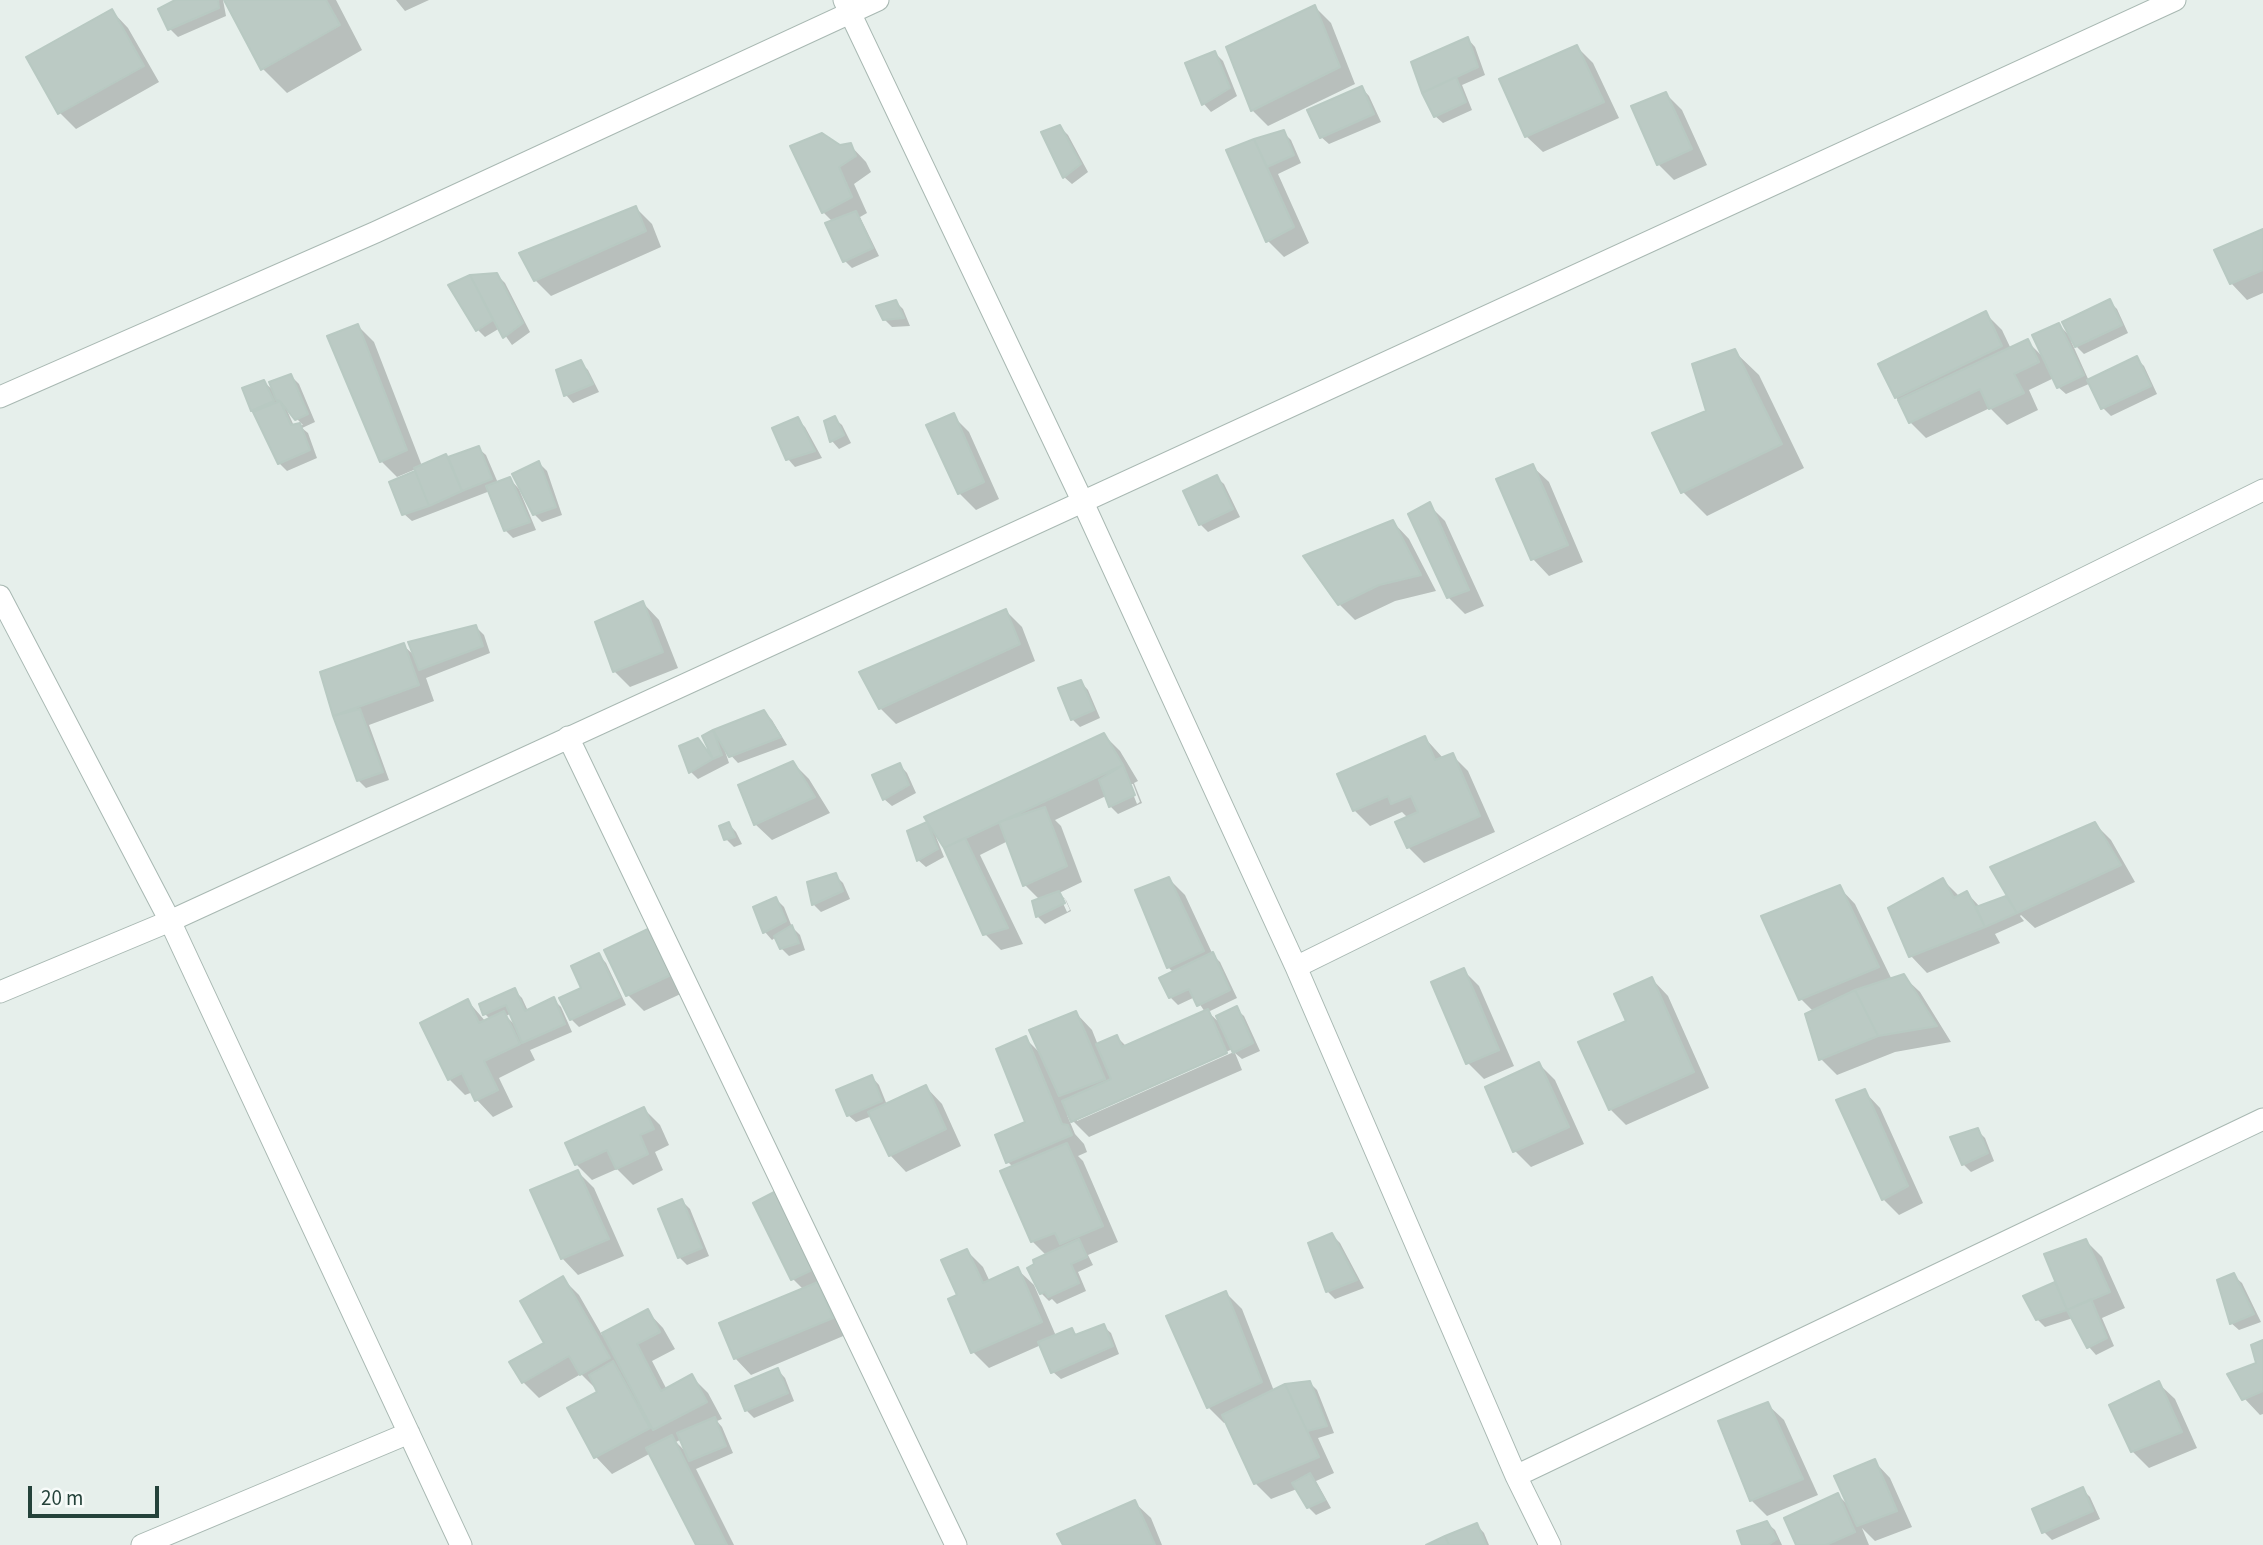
<!DOCTYPE html>
<html>
<head>
<meta charset="utf-8">
<style>
  body { margin:0 }
  #map { position:relative; width:2263px; height:1545px; overflow:hidden; background:#e6efeb; font-family:"Source Sans 3",sans-serif }
  canvas { display:block }
  .scale { position:absolute; left:28px; top:1486px; width:131px; height:32px; box-sizing:border-box; border:4px solid #24423a; border-top:0; padding-left:9px; font-size:21px; line-height:24px; white-space:nowrap; color:#24423a; -webkit-text-stroke:5px #f7fbf9; paint-order:stroke }
</style>
</head>
<body>
<div id="map">
<canvas width="2263" height="1545"></canvas>
<div class="scale">20 m</div>
</div>
<script>
const ctx = document.querySelector('canvas').getContext('2d');
ctx.lineJoin = 'round';
function paint(path, color) { ctx.fillStyle = color; ctx.fill(path, 'evenodd'); }
function stroke(path, color, width, dash) { ctx.strokeStyle = color; ctx.lineWidth = width; ctx.lineCap = dash ? 'butt' : 'round'; ctx.setLineDash(dash || []); ctx.stroke(path); }
paint(new Path2D(`
  M179,0H223L226,16L178,37L170,29L161,10Z
  M226,0H336L362,50L287,93L263,69Z
  M396,0H429L405,11Z
  M1315,7L1331,23L1355,84L1268,126L1252,110Z
  M112,11L128,28L159,82L76,129L60,113Z
  M1468,39L1475,47L1485,75L1462,85L1472,110L1443,123L1435,116Z
  M1577,47L1593,63L1619,118L1543,152L1526,136Z
  M1215,53L1223,61L1237,96L1211,112L1204,104L1187,64Z
  M1362,88L1369,96L1381,122L1329,144L1321,137Z
  M1666,94L1682,110L1707,165L1674,180L1658,164Z
  M1060,127L1068,135L1088,172L1072,184L1064,177Z
  M1283,132L1291,140L1301,163L1278,174L1309,243L1284,257L1268,241L1228,151Z
  M850,145L866,162L871,172L854,184L867,213L860,217L879,256L852,268L845,261L833,222L823,212L840,146Z
  M636,208L652,224L661,247L551,296L535,280Z
  M2263,231V293L2247,300L2231,283Z
  M497,275L505,283L530,332L512,345L500,328L485,337L478,330L450,285L471,276Z
  M2109,301L2117,309L2128,333L2084,354L2071,341L2089,381L2136,358L2144,366L2157,394L2111,416L2103,408L2091,383L2066,394L2058,387L2054,378L2029,390L2038,410L2007,425L1990,408L1926,438L1910,422L1896,397L1985,313L2002,330L2011,349L2027,341L2045,359L2059,325L2070,336Z
  M896,302L903,309L910,326L892,327L884,319Z
  M358,326L374,342L422,466L478,448L486,455L498,483L510,479L519,489L536,530L513,538L505,530L490,491L412,521L404,514L392,483L417,472L416,469L397,477L381,461Z
  M1734,351L1759,375L1804,468L1707,516L1683,492L1708,412Z
  M580,362L588,370L599,392L573,403L566,395L558,371Z
  M291,376L299,384L315,422L302,428L308,433L317,458L287,471L279,463L252,410L264,382L276,393ZM286,408L303,425L294,426Z
  M953,416L969,432L999,499L976,510L959,493Z
  M834,418L842,425L851,443L839,449L832,441L826,422Z
  M797,419L805,427L822,458L795,467L788,459Z
  M539,463L547,471L562,515L542,522L534,514Z
  M1532,466L1549,482L1583,562L1549,576L1533,559Z
  M1216,477L1224,484L1240,517L1208,532L1200,524L1185,492Z
  M1429,505L1445,521L1484,606L1465,614L1448,597Z
  M1393,522L1409,539L1436,591L1395,601L1355,620L1339,604Z
  M643,603L659,620L678,668L630,687L614,671Z
  M1006,611L1022,627L1035,661L896,724L880,708Z
  M476,627L484,635L490,653L426,678L434,701L369,725L389,780L366,788L358,780L335,716L322,673L403,645L416,657Z
  M1081,682L1088,690L1100,718L1080,727L1072,719Z
  M764,712L772,720L787,745L738,763L724,748L729,763L698,779L691,772L712,756L704,737L714,731Z
  M1104,735L1120,751L1138,781L1134,783L1142,803L1118,814L1110,806L1106,796L1055,820L1061,826L1082,882L1059,893L1066,900L1071,911L1045,924L1037,916L1040,900L1025,885L1008,841L980,855L1023,944L1001,950L985,934L938,836L936,837L944,857L926,867L918,860L926,824L932,830ZM1129,784H1133L1140,802L1137,804ZM1061,899H1065L1070,910L1067,912Z
  M1425,738L1443,758L1452,755L1468,771L1495,832L1424,863L1408,847V818L1402,812L1370,826L1354,810Z
  M793,763L809,779L830,813L772,840L755,824Z
  M900,765L907,773L916,793L892,806L884,799Z
  M729,824L736,832L742,844L734,847L726,839Z
  M2095,824L2111,840L2135,882L2035,928L2021,915L2020,916L2024,921L1995,934L2000,943L1927,973L1911,956L1890,909L1943,880L1960,897L1967,893L1980,907L2006,898L2012,904Z
  M835,875L843,883L850,899L821,912L814,905L809,884Z
  M1169,879L1185,895L1213,955L1220,962L1237,998L1208,1012L1222,1025L1236,1009L1244,1016L1260,1051L1242,1059L1235,1053L1242,1070L1089,1137L1067,1115L1075,1134L1084,1144L1087,1152L1078,1156L1083,1161L1118,1242L1088,1255L1093,1265L1078,1272L1086,1291L1057,1304L1052,1299L1049,1301L1041,1293L1047,1256L1032,1241L1013,1167L1008,1162L1028,1123L1025,1038L1042,1055L1076,1013L1092,1030L1098,1045L1117,1037L1127,1047L1205,1012L1195,997L1178,1005L1170,997L1174,973L1168,967ZM1235,1048L1236,1051L1077,1121V1117Z
  M1839,887L1855,904L1892,980L1903,976L1920,992L1951,1042L1895,1052L1837,1075L1821,1059L1814,1012L1801,999Z
  M776,899L784,907L792,927L800,935L805,950L789,956L781,948L776,937L772,940L765,932Z
  M650,930L687,991L644,1011L628,995Z
  M599,955L606,963L626,1005L579,1027L571,1019Z
  M1463,970L1479,986L1514,1066L1484,1079L1468,1063Z
  M1652,979L1668,996L1709,1088L1626,1125L1610,1109L1628,1021Z
  M514,990L522,998L528,1011L553,999L561,1007L572,1032L530,1050L535,1060L499,1078L513,1107L493,1117L477,1100L473,1092L465,1095L449,1079L468,1001L486,1022L491,1020L485,1014ZM512,1013L518,1028L506,1016Z
  M1539,1064L1555,1080L1584,1144L1531,1167L1515,1151Z
  M872,1077L879,1085L887,1105L926,1087L942,1104L961,1146L906,1172L890,1155L872,1116L856,1122L848,1115Z
  M1864,1091L1880,1108L1923,1203L1899,1215L1883,1199Z
  M644,1109L660,1125L669,1145L655,1152L663,1170L633,1185L617,1169L592,1180L576,1164Z
  M1977,1130L1985,1138L1994,1161L1971,1172L1963,1164Z
  M578,1172L594,1188L624,1256L578,1275L562,1258Z
  M780,1192L848,1334L751,1375L735,1358L804,1290L793,1279Z
  M682,1201L690,1209L709,1256L687,1265L679,1257Z
  M1332,1235L1340,1243L1364,1288L1335,1299L1327,1291Z
  M2086,1241L2102,1257L2125,1308L2102,1318L2114,1346L2096,1355L2089,1347L2073,1318L2045,1327L2037,1319L2055,1284L2060,1289Z
  M967,1251L983,1267L990,1282L1017,1269L1034,1285L1056,1336L1071,1330L1077,1336L1103,1326L1111,1333L1119,1354L1061,1379L1053,1372L1041,1345L989,1368L973,1352L960,1296Z
  M2234,1276L2242,1283L2261,1322L2239,1330L2231,1323Z
  M563,1279L579,1295L602,1335L647,1311L663,1328L675,1349L652,1361L667,1390L692,1377L708,1393L722,1419L717,1421L722,1427L733,1453L696,1469L734,1545H698L651,1453L612,1474L596,1457L569,1409L600,1393L581,1374L539,1398L523,1382L546,1343ZM682,1439L687,1453L676,1442Z
  M1226,1293L1242,1309L1274,1391L1286,1386L1309,1382L1317,1390L1334,1433L1318,1438L1334,1473L1316,1481L1331,1508L1316,1515L1308,1507L1297,1489L1271,1499L1255,1483L1227,1422L1224,1423L1208,1407Z
  M2263,1341V1414L2260,1415L2244,1398L2259,1364Z
  M778,1370L785,1378L794,1401L754,1418L746,1410Z
  M2158,1383L2175,1399L2197,1448L2149,1468L2132,1451Z
  M1767,1404L1784,1420L1818,1495L1767,1516L1751,1500Z
  M1874,1461L1890,1478L1912,1527L1875,1541L1862,1528L1869,1545H1798L1838,1495L1850,1507Z
  M2082,1489L2090,1497L2100,1519L2052,1540L2044,1532L2034,1510Z
  M1134,1502L1151,1518L1162,1545H1065Z
  M1767,1523L1775,1530L1782,1545H1743Z
  M1477,1525L1484,1533L1489,1545H1431Z`), '#0003');
const building = new Path2D(`
  M175,0H218L219,8L168,30L158,9Z
  M224,0H326L340,25L261,70Z
  M1315,5L1340,67L1251,111L1226,47Z
  M112,9L144,66L58,114L26,57Z
  M1468,37L1478,67L1422,93L1411,62Z
  M1577,45L1604,102L1525,137L1499,79Z
  M1215,51L1230,88L1202,105L1185,63Z
  M1456,77L1466,102L1434,117L1422,93Z
  M1362,86L1374,114L1320,138L1307,110Z
  M1666,92L1692,149L1657,165L1631,106Z
  M1060,125L1081,164L1063,178L1041,132Z
  M1284,130L1294,155L1267,167L1254,139Z
  M822,133L840,145L851,143L856,156L839,167L852,197L822,213L790,146Z
  M1254,139L1294,227L1266,242L1226,150Z
  M636,206L646,231L534,281L519,253Z
  M856,211L873,248L843,262L825,223Z
  M2263,229V270L2230,284L2214,250Z
  M497,273L523,323L503,338L470,275Z
  M470,275L493,320L476,331L448,285Z
  M2110,299L2122,325L2075,347L2062,322Z
  M896,300L904,318L883,320L876,306Z
  M1986,311L2002,346L1895,398L1878,364Z
  M2059,323L2084,375L2057,388L2032,335Z
  M358,324L407,450L380,462L327,336Z
  M2028,339L2039,362L2014,374L2024,393L1989,409L1980,389L1909,423L1898,400Z
  M1735,349L1782,444L1681,493L1652,433L1706,411L1692,364Z
  M2137,356L2151,386L2101,409L2087,380Z
  M581,360L593,384L564,396L556,370Z
  M291,374L308,414L295,420L280,401L276,400L269,382Z
  M264,380L274,401L251,411L242,388Z
  M280,401L291,425L300,423L310,450L278,464L253,412Z
  M954,413L984,482L958,494L926,425Z
  M835,416L844,435L830,442L824,421Z
  M798,417L815,451L786,460L772,428Z
  M479,446L492,479L462,491L448,457Z
  M446,454L462,491L429,506L414,468Z
  M539,461L556,507L533,515L512,474Z
  M1533,464L1568,545L1531,560L1496,479Z
  M415,471L429,506L402,515L389,482Z
  M1217,475L1233,509L1199,525L1183,491Z
  M510,477L530,522L504,531L486,486Z
  M1430,502L1469,590L1447,598L1408,514Z
  M1393,520L1421,575L1379,585L1338,605L1303,556Z
  M643,601L663,652L613,672L595,622Z
  M1006,609L1020,644L879,709L859,672Z
  M476,625L483,646L419,670L408,642Z
  M404,643L419,685L333,716L320,672Z
  M1081,680L1094,710L1071,720L1058,688Z
  M360,709L383,772L357,781L333,716Z
  M764,710L781,737L729,757L713,730Z
  M713,730L722,755L713,759L702,736Z
  M1104,733L1123,765L944,848L924,817Z
  M1425,736L1435,760L1453,753L1480,816L1407,848L1395,822L1418,812L1411,796L1391,804L1388,796L1353,811L1337,774Z
  M698,738L713,759L689,773L679,746Z
  M793,761L815,797L754,825L738,785Z
  M900,763L909,785L883,800L872,775Z
  M1123,765L1135,795L1109,807L1099,780Z
  M1045,807L1067,866L1023,886L999,822Z
  M729,822L735,837L724,840L719,826Z
  M927,822L938,849L917,861L907,831Z
  M2095,822L2121,865L2017,913L1990,867Z
  M965,838L1008,928L983,935L944,848Z
  M836,873L843,891L812,905L807,882Z
  M1169,877L1204,951L1167,968L1135,890Z
  M1943,878L1954,898L1967,891L1985,927L1909,957L1888,908Z
  M1840,885L1879,967L1799,1000L1761,916Z
  M1059,891L1065,903L1036,917L1032,901Z
  M2006,896L2017,913L1985,927L1976,907Z
  M776,897L786,921L763,933L753,907Z
  M792,925L799,943L780,949L774,936Z
  M650,928L673,974L626,996L604,950Z
  M1213,952L1230,990L1197,1006L1189,989L1169,998L1159,978Z
  M599,953L620,997L570,1020L559,998L581,988L571,966Z
  M1464,968L1499,1050L1466,1064L1431,982Z
  M1904,974L1937,1026L1878,1036L1855,990Z
  M1652,977L1694,1072L1609,1110L1578,1042L1626,1021L1614,994Z
  M515,988L525,1011L554,997L565,1024L522,1043L506,1005L483,1015L479,1004Z
  M1855,990L1878,1036L1819,1060L1805,1014Z
  M468,999L479,1023L504,1011L520,1044L484,1061L498,1090L475,1101L462,1073L448,1080L420,1023Z
  M1237,1006L1253,1043L1233,1053L1216,1016Z
  M1208,1009L1227,1053L1071,1122L1062,1101L1111,1079L1096,1044L1117,1035L1122,1047Z
  M1076,1011L1105,1079L1059,1096L1029,1030Z
  M1026,1036L1062,1124L1068,1125L1072,1135L1006,1163L995,1135L1025,1122L996,1049Z
  M1539,1062L1569,1127L1513,1152L1485,1087Z
  M872,1075L882,1101L847,1116L836,1090Z
  M926,1085L946,1129L889,1156L868,1112Z
  M1865,1089L1908,1186L1882,1200L1836,1100Z
  M644,1107L654,1129L640,1135L648,1154L616,1169L607,1150L575,1165L565,1143Z
  M1978,1128L1988,1153L1962,1165L1950,1137Z
  M1067,1143L1103,1226L1060,1244L1055,1233L1031,1242L1000,1171Z
  M578,1170L609,1239L561,1259L530,1190Z
  M780,1189L818,1267L791,1280L753,1203Z
  M682,1199L702,1248L678,1258L658,1209Z
  M1332,1233L1357,1280L1326,1292L1308,1243Z
  M1079,1239L1087,1257L1071,1264L1079,1283L1048,1297L1045,1292L1040,1294L1027,1268L1034,1264L1033,1260Z
  M2086,1239L2110,1292L2067,1310L2044,1254Z
  M967,1249L983,1283L1018,1267L1042,1322L971,1353L948,1299L957,1295L941,1260Z
  M2234,1273L2254,1314L2230,1324L2217,1280Z
  M563,1276L610,1358L580,1375L569,1356L522,1383L509,1362L544,1343L520,1301Z
  M818,1282L833,1318L734,1359L719,1323Z
  M2055,1282L2067,1310L2036,1320L2023,1296Z
  M1226,1291L1262,1382L1207,1408L1166,1316Z
  M2091,1299L2107,1338L2087,1348L2067,1310Z
  M648,1309L660,1332L637,1344L661,1391L692,1374L707,1402L653,1430L602,1333Z
  M1104,1324L1113,1346L1051,1373L1038,1342L1072,1328L1075,1335Z
  M2263,1340V1391L2242,1400L2227,1374L2256,1363L2251,1345Z
  M613,1361L650,1428L594,1458L567,1408L597,1392L589,1375Z
  M778,1368L788,1393L745,1411L735,1386Z
  M1310,1381L1327,1426L1307,1431L1285,1384Z
  M2159,1381L2182,1432L2131,1452L2109,1405Z
  M1285,1384L1319,1457L1254,1484L1222,1415Z
  M1768,1402L1803,1479L1750,1501L1718,1421Z
  M715,1417L726,1446L689,1461L677,1433Z
  M672,1435L727,1545H696L646,1448Z
  M1875,1459L1897,1511L1857,1526L1834,1476Z
  M1310,1473L1325,1500L1307,1508L1292,1483Z
  M2083,1487L2093,1511L2042,1533L2032,1509Z
  M1838,1493L1855,1532L1826,1545H1796L1784,1518Z
  M1135,1500L1155,1545H1063L1057,1534Z
  M1767,1521L1777,1539L1768,1545H1742L1737,1531Z
  M1477,1523L1486,1545H1449L1445,1536Z
  M1445,1536L1449,1545H1426Z`);
paint(building, '#bbcac4');
stroke(building, '#b8c9c2', 2);
const minor = new Path2D(`
  M844,0L1080,496L1296,967L1516,1476L1550,1545
  M0,397L376,232L878,0
  M0,596L170,921L461,1545
  M568,737L956,1545
  M1296,967L2263,490
  M0,992L170,921L2175,0
  M1516,1476L2263,1119
  M142,1545L409,1433`);
stroke(minor, '#a8b8b2', 23);
stroke(minor, '#fff', 21);
</script>
</body>
</html>
